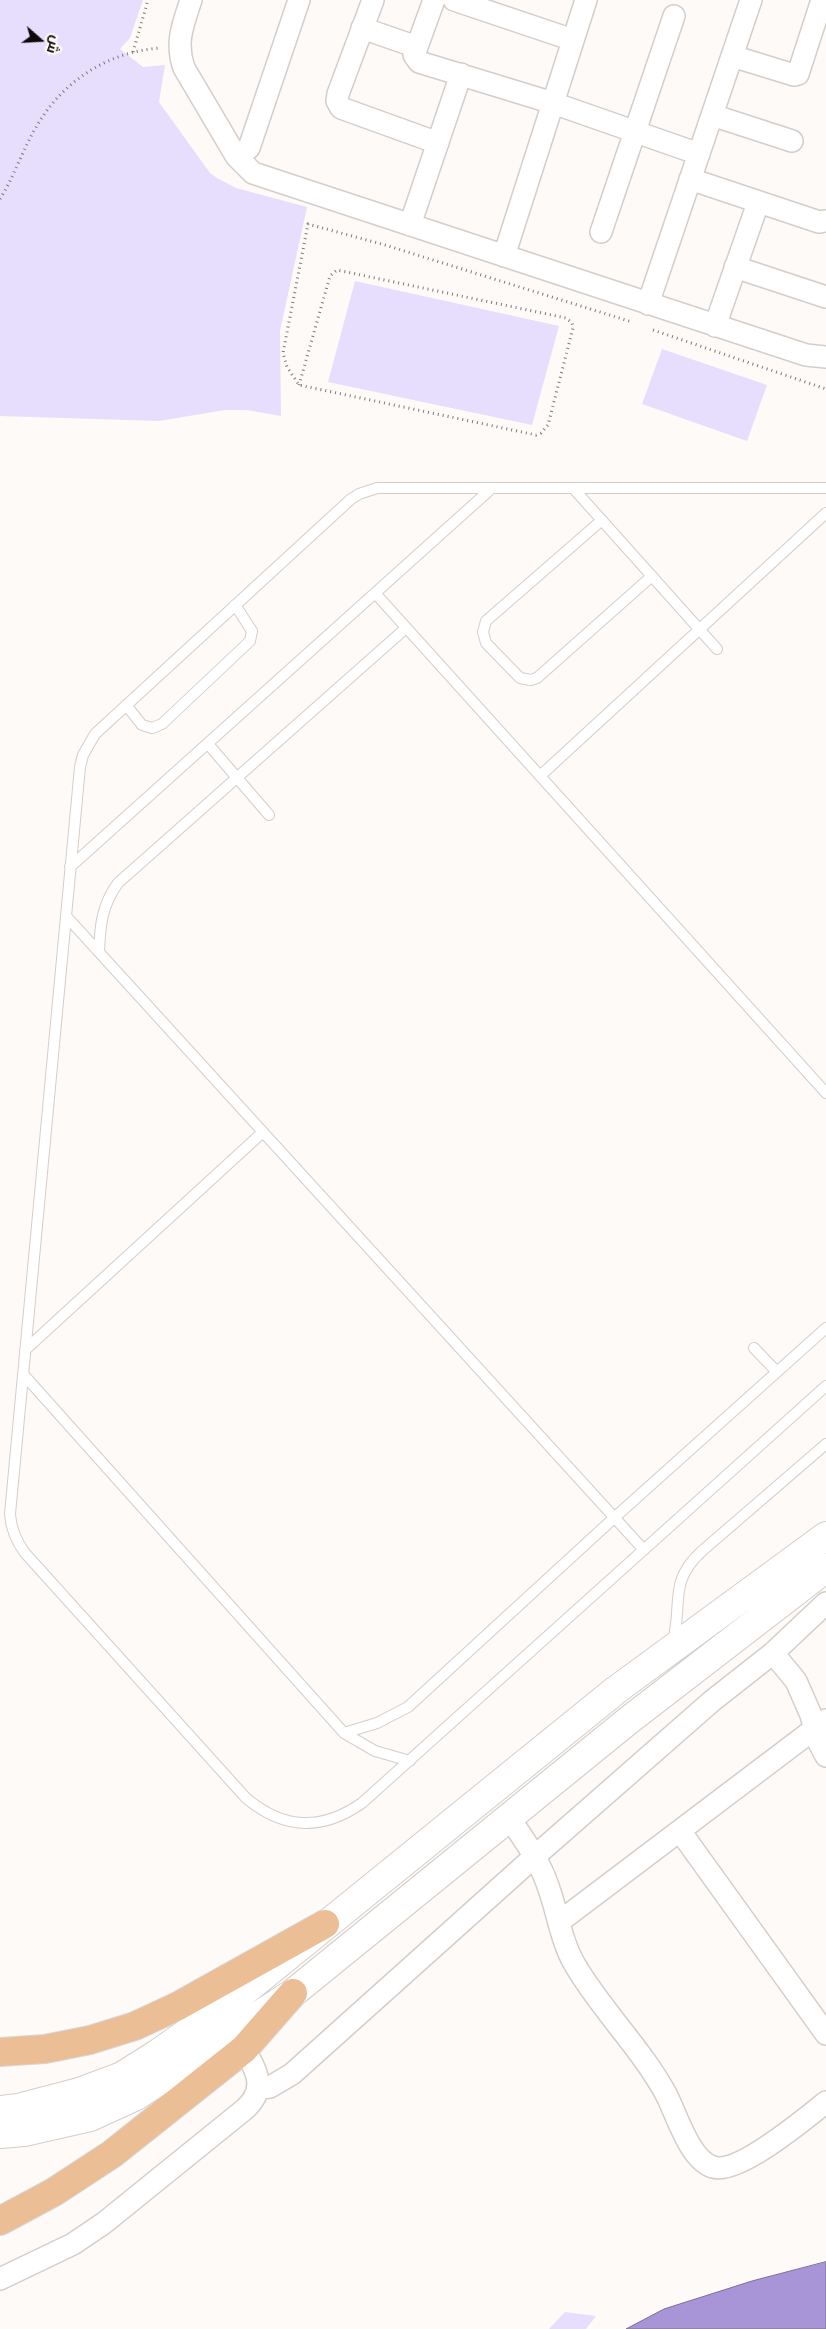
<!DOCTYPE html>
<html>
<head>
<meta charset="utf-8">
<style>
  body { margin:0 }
  #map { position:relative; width:826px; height:2329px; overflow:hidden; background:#fefaf7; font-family:"Golos Text",Cairo,sans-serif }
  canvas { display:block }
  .north { position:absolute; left:15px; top:15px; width:50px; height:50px; -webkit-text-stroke:4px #fefaf7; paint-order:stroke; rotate:109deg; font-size:14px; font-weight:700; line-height:20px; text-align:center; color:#0e0c0b }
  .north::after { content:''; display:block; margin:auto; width:18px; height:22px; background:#0e0c0b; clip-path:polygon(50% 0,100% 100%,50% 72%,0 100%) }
</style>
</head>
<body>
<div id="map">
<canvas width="826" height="2329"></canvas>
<div class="north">ش</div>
</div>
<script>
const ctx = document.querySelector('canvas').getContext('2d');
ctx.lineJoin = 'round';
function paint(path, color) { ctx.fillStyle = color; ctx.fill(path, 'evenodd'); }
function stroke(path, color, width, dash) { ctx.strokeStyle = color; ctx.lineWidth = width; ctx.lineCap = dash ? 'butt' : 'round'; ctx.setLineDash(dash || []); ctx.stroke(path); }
paint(new Path2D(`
  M0,0H143L130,38L120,49L143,67L165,65L159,102L210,173L217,178L236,188L307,207L280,331L281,416L247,410H225L159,421L0,416Z
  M355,281L559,326L532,425L328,382Z
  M662,349L767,385L747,441L642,404Z
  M565,2312L596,2316L586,2329H549Z`), '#e6defc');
const water = new Path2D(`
  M826,2262V2329H626L664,2309L752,2281Z`);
paint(water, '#a895d7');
stroke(water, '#7a6c9a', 1);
const service = new Path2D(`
  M573,488L717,649
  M826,488H377L359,494L351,499L95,734L83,755L80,767L10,1514C11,1530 16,1541 25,1553L246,1798C284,1830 322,1831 362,1803L826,1386
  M602,520L486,621L483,632L486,643L520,678L531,680L537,678L652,576
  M375,593L826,1093
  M126,705L142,725L152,728L162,724L250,641L252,631L235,605
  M208,744L269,815
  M540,776L826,513
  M70,867L492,488
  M66,916L644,1550
  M99,952C100,925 102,905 118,883L406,628
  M754,1348L777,1372
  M25,1350L263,1132
  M23,1374L344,1733L375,1751L410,1761
  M673,1641C683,1602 668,1582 702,1551L826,1444
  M344,1733L377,1723L408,1707L614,1518L826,1328`);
const minor = new Path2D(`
  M191,0C183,24 175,43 184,68L236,156L253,173L806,355L826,357
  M373,0L338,94L337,101L341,108L438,143
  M434,0L414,55L419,62L553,103L699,154
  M454,0L573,40
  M362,28L417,47
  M732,56L794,75L798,74L822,0
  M712,115L792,141
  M249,148L299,0
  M690,179L819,222L826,221
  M410,225L461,74
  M601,232L674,16
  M504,256L586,0
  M735,267L826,297
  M648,304L751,0
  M715,326L758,203
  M773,1653L796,1681L811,1715L817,1739L826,1756
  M510,1818C520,1835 533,1851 541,1869C557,1901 558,1936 575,1965C602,2011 642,2049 667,2096C677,2116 690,2160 713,2167C738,2175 806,2118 826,2102
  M680,1831L826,2034
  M559,1922L826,1720
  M258,2089L270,2087L292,2074L534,1857L712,1701L773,1653L826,1603
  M0,2279L73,2244L104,2223L245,2109C267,2089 257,2071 244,2049`);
const secondary = new Path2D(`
  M0,2110L18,2108L79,2092L122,2076L157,2054L231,2002L616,1690L826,1536
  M0,2134L24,2132L90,2117L136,2096L293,1993L629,1720L826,1568`);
const trunk = new Path2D(`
  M0,2052L45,2049L90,2040L135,2026L178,2006L325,1924
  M0,2221L54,2192L112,2154L244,2049L293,1993`);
stroke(service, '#d3ceca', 12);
stroke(minor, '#d3ceca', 24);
stroke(secondary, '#d3ceca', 30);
stroke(trunk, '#d8d8d8', 30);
stroke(new Path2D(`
  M133,52L148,0
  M0,199C15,175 23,148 38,124C64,80 110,51 161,48
  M653,330L826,389
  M299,385L330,276L337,270L566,318L572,323L573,328L548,425L541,433L536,435L299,385L287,367L283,353L308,224L385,245L632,322`), '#7c7977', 3, [1, 4]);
stroke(service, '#fff', 10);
stroke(minor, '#fff', 21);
stroke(secondary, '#fff', 28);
stroke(trunk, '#ecbe96', 28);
</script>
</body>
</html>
